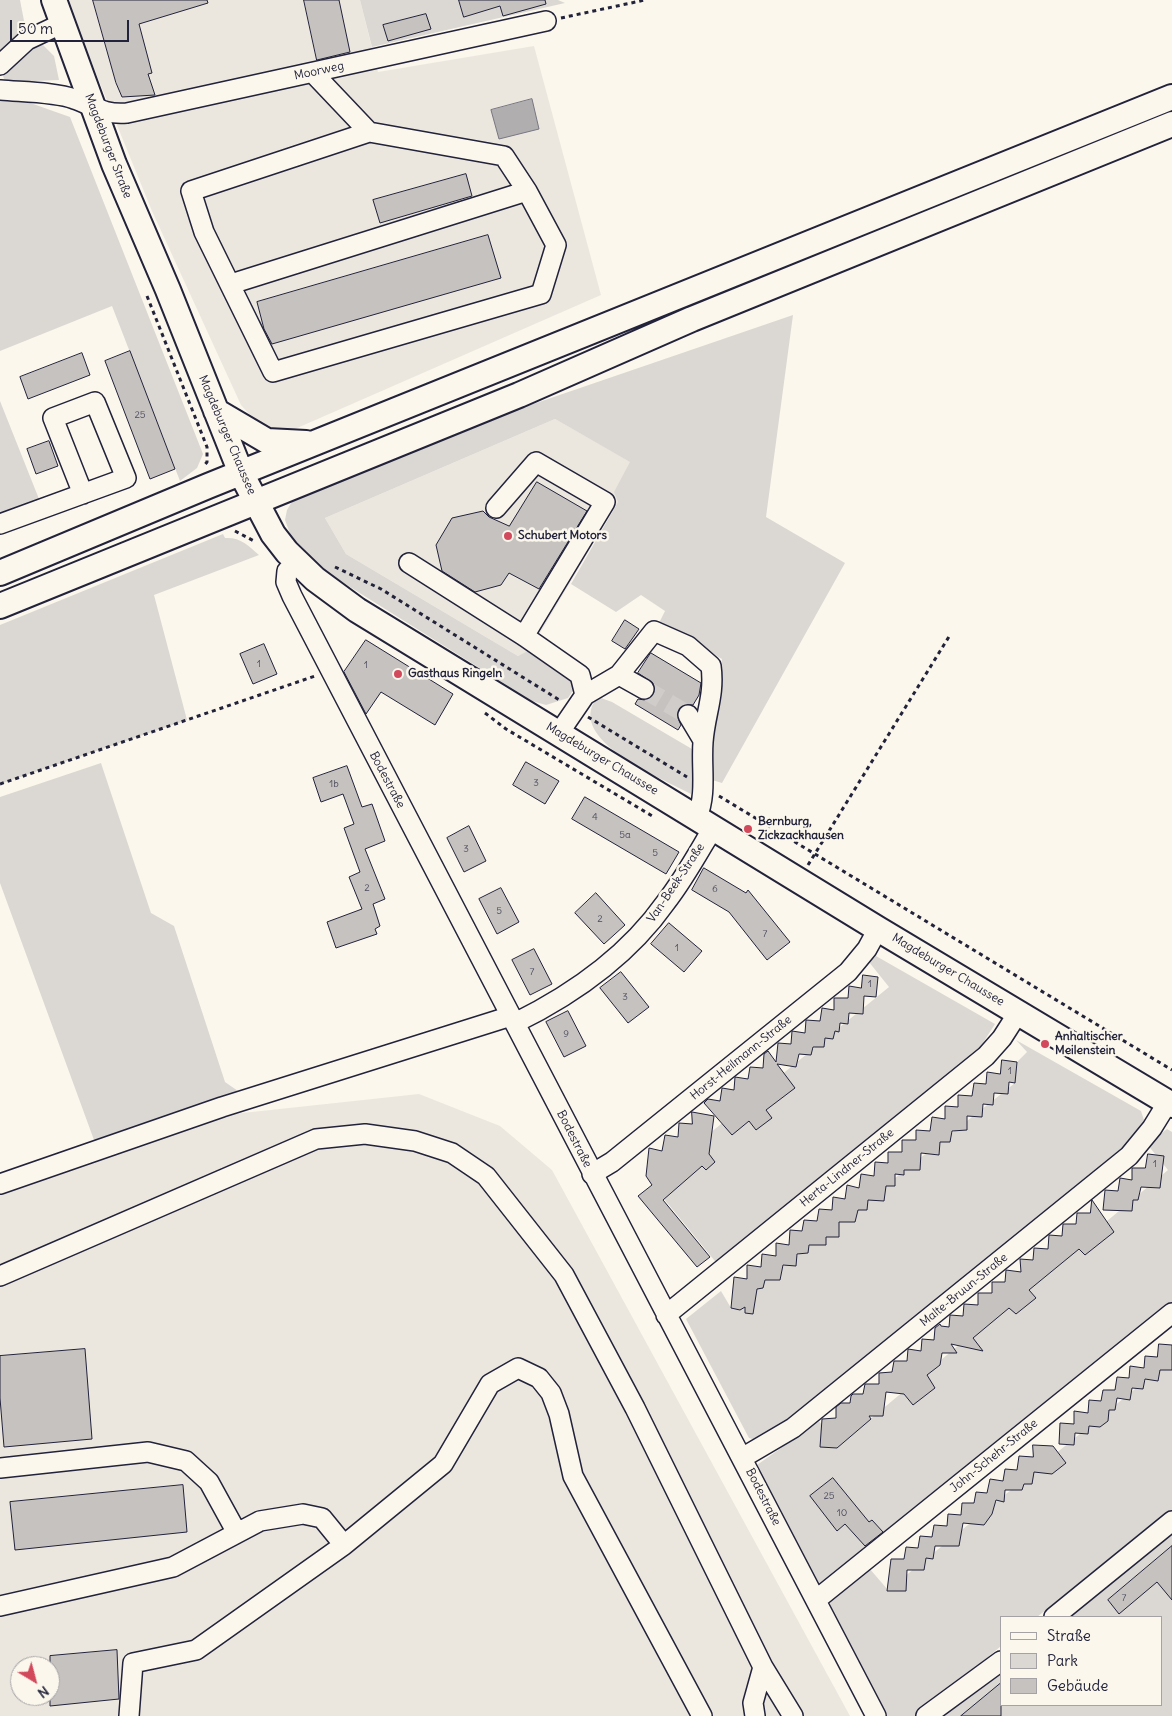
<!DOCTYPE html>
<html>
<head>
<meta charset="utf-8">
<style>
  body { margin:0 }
  #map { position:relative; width:1172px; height:1716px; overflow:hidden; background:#fbf7ec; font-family:Delius,sans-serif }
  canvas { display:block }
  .legend { position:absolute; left:1000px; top:1616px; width:162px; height:90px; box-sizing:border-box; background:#fbf7ec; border:1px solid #a4a2a5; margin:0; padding:6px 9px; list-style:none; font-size:15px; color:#22223b }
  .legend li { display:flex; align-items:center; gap:10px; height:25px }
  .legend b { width:25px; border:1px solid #a4a2a5 }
  .north { position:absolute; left:10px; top:1656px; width:50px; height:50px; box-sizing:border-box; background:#fbf7ec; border:1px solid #a4a2a5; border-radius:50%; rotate:143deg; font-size:14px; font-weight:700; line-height:20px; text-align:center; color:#22223b }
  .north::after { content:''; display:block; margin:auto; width:18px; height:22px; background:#d1495b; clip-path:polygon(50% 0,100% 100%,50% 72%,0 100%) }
  .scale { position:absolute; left:10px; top:20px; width:119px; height:22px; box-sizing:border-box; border:2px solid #22223b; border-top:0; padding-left:6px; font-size:15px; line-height:18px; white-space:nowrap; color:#22223b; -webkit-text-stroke:4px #fbf7ec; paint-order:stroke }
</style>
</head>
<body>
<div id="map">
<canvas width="1172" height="1716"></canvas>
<ul class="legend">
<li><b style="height:6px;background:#fbf7ec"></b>Straße</li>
<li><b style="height:14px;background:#dbd8d3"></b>Park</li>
<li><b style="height:14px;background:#c6c2c0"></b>Gebäude</li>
</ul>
<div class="north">N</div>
<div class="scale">50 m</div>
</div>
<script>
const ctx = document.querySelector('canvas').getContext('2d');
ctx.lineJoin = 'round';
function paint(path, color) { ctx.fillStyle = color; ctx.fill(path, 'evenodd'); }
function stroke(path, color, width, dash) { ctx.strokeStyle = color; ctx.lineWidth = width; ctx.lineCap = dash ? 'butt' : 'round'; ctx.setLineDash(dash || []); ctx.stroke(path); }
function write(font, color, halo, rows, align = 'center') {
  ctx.font = font + ' Delius,sans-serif'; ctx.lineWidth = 5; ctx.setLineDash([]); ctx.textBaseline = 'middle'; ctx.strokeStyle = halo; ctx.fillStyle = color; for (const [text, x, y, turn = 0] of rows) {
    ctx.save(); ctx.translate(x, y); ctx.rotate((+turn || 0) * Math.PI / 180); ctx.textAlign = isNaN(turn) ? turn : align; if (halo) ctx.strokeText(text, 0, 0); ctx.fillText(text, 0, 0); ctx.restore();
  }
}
paint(new Path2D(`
  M66,0H360L378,72L534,46L601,295L288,432L274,431L258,424L241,405L152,211Z
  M555,419L631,462L615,492L618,502L530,650L523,655L518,656L346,554L325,518Z
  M419,1094L500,1126L552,1170L850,1716H0V1194L224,1115ZM20,1666H50V1696H20Z`), '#ebe7df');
paint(new Path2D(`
  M0,0H20L25,26L0,52Z
  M360,0H558L565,3L372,47Z
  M36,45H43L54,56L59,80L11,82L4,79L2,71Z
  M0,98L19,99L70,117L203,454L197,468L180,481L112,306L0,351Z
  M793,315L766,517L845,563L722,783L709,779L722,659L659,623L665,611L641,595L616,612L571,584L618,502L614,492L630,462L555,419L325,518L346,554L518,656L530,650L574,680L576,686L568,698L546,705L532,701L323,570L292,539L285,520L287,510L293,500L304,494L510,412Z
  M0,401L39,499L0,514Z
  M223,534L225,538C240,537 248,545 259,555L154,595L187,720L0,784V625Z
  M601,698L612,702L692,749L696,760L691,794C664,779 571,743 594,702Z
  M101,763L151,913L174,926L225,1082L238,1091L94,1140L0,883V797Z
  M876,956L995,1024L972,1060L719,1266L650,1182L889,987L869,962Z
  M1016,1040L1141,1111L1144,1120L1127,1144L1090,1176L798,1417L756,1440L749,1438L686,1319L721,1291L731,1308L1015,1083L1017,1062L1027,1052Z
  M1167,1129L1172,1132V1306L822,1584L817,1582L758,1475L757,1465L819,1421L837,1447L1168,1170L1147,1144Z
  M1172,1359V1510L1037,1617H1001V1646L918,1716H887L831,1614L830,1601L839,1591L869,1568L888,1590Z
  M1172,1530V1716H939L1001,1668V1705H1161V1617H1064Z`), '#dbd8d3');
const water = new Path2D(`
  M532,99L539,129L499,139L491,110Z`);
paint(water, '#b1aeb0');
stroke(water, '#787681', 1);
const building = new Path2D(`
  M93,0H207L208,3L139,24L152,73L148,74L155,95L122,97L116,83Z
  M304,0H339L350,52L317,60Z
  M459,0H545L546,4L503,16L500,6L464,17Z
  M426,14L431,29L388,41L383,25Z
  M466,174L472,196L380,223L373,200Z
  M488,235L501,278L272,344L264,329L257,302Z
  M130,351L175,469L150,479L105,361Z
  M82,353L90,375L28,399L20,377Z
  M49,441L58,466L36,474L27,449Z
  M537,482L587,511L539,589L509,573L501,585L475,592L442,571L436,545L452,518L483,511L489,517L509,526Z
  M625,620L639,629L625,649L612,641Z
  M366,640L453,694L435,725L381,692L366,714L344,672Z
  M264,644L277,674L253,684L240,654Z
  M651,653L701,683L699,695L693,705H683L678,710L677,716L681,725L678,730L635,704L638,699L645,700L654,694L653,683L638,673Z
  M526,762L559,781L545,804L513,785Z
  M347,766L362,807L372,804L385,841L365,849L385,899L373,904L380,926L375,929L377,934L336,948L327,922L362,909L349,877L360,872L344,828L354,824L343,794L321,802L313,778Z
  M585,797L679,852L666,874L572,819Z
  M469,826L486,861L464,872L447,838Z
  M704,868L746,893L748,890L790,942L767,960L729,912L692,890Z
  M501,888L519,922L497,934L479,899Z
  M596,893L625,925L604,944L575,913Z
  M669,923L702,951L684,972L651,944Z
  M534,949L552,984L530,995L512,960Z
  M621,972L649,1007L628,1023L600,988Z
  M863,975L878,977L876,997L864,996L863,1014L849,1013L848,1024L840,1023L839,1032L835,1031L833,1039L825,1038L824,1047H813L811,1055L799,1054L796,1067L777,1064L795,1088L766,1110L772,1118L756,1130L749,1121L732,1135L704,1103L708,1099L720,1101L722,1088L734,1090L735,1077L748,1079L750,1067L763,1068L764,1054L768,1051L776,1062L778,1043L791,1044L792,1031L805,1033L806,1020L820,1021L822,1008L834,1010V998H848L849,986L861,988Z
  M568,1011L586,1046L564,1057L546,1022Z
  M1002,1060L1017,1062L1015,1083L1009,1082L1008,1094L994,1093L993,1105L983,1104L982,1117L967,1116V1130L952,1131L950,1142H940L939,1155L921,1153L920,1170H904V1175L895,1174V1186H886L884,1201L868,1200L867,1210H858L855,1222H839V1237H826V1245H809L808,1253L797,1254L796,1266L783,1265L780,1280H765L763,1288L757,1289L753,1314L745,1313V1307L740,1310L731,1308L734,1277L747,1279V1265L761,1267L762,1254L776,1256V1243L789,1245L790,1230L802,1231L804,1220L817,1221L819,1209L832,1210L833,1197L845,1199L847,1185L859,1188L861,1174L874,1176L875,1162L888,1163V1152H902V1140H916V1130L930,1131L932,1117L945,1119V1106L958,1107V1095L972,1096L974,1083L986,1084L987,1072L1000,1074Z
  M692,1112L714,1116L709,1154L715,1162L706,1170L702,1166L663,1200L710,1257L697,1267L638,1196L652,1185L646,1176L649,1148L662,1151L665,1135L678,1137L679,1123L692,1124Z
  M1148,1154L1164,1156L1160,1188L1141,1187L1138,1200H1133L1132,1211L1103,1210L1105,1190L1118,1191L1120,1178L1132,1180V1168H1145Z
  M1092,1200L1114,1232L1085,1255L1079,1249L1029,1290L1036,1298L1016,1314L1009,1308L973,1338L983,1351L951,1344L957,1353H942L940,1365L927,1375L935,1388L913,1405L904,1394L886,1392L883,1416H869L871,1419L837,1448L820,1447L822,1419L836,1418V1407L841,1403H850L851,1396L853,1394H863L865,1384H879V1373L892,1372L894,1361H907L908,1349L921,1351L922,1339L934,1340L935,1328L940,1324L941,1326L949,1327L950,1315L963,1316L964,1304L978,1305V1293H992V1282H1005L1006,1270L1021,1272L1020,1259L1033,1260L1034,1248L1048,1249L1049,1235L1062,1236L1063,1224H1076L1077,1213H1090Z
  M1159,1344L1172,1345V1370H1160L1158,1381L1145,1379L1143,1389L1132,1388L1130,1400L1117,1398L1115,1410H1109L1108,1421L1100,1427L1089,1426L1088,1434L1075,1433L1074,1445L1059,1444L1060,1423L1074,1424V1411L1088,1413L1089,1400L1101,1401L1103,1390H1115L1117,1377L1129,1378L1130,1366L1144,1368L1145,1356L1157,1357Z
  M85,1349L92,1439L4,1447L0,1398V1356Z
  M1033,1445L1053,1446L1066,1463L1052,1474L1034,1472L1032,1484H1024L1022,1490H1005L1004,1502L996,1500L992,1514L984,1525L963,1523L959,1546H935L933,1559L926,1558L924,1570H907L906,1591H887L891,1559H904L906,1547L918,1548L920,1536L932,1537L934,1525L947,1526L948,1514L961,1515L962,1503H974L976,1492L987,1493L990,1479L1003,1481L1005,1469L1017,1470L1019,1456L1033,1457Z
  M833,1478L869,1522L872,1520L883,1532L865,1546L845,1524L837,1531L810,1496Z
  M183,1485L187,1532L15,1550L10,1502Z
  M1172,1546V1600L1157,1582L1119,1614L1108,1600Z
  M117,1650L119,1699L50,1706V1656Z
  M1001,1683V1716H961Z`);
paint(building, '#c6c2c0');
stroke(building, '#22223b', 1);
stroke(new Path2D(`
  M644,689L688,715`), '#d0ccc9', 19, [19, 9]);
const minor = new Path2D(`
  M0,65L27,40L61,24
  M313,73L369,132L504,156L527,191L556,245L541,294L273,372L204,232L191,191L369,132
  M0,90C21,92 56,92 74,99C95,106 103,115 127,113L546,21
  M231,284L527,191
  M496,508L536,462L605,502L524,636
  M0,524L126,478L95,402L53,418L83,494
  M297,562L287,571L286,582L292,596L876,1716
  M409,563L524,636L580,675L585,695
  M619,675L654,631L688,646L711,666C715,695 705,714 703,742C701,767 707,794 697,817
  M688,715L703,740
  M559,733L585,695L619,675L644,689
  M515,1023C574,994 628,956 666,902C684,879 698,853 713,828
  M592,1174L612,1162L848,972L867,949L878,929
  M0,1184L222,1107L511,1016
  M0,1276L316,1139L365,1134L415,1141L452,1153L486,1176L564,1275L635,1408L763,1667L753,1703L755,1716
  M666,1315L986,1056L1002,1038L1018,1013
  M742,1458L793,1428L1129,1156L1152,1128L1168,1102
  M0,1468L148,1452L186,1461L209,1482L237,1533
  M344,1545L443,1464L490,1384L518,1368L539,1378L551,1393L559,1414L573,1476L702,1716
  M816,1600L1172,1313
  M0,1606L173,1567L260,1521L303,1514L322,1518L344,1545L196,1650L133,1663L129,1716
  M1054,1617L1172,1521
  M763,1667L793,1716
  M926,1716L1001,1661`);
const major = new Path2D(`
  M54,0L114,164L168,290L241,473L273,534L287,552L315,579L357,610L878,929L1172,1105
  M216,411L267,441L306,443
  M0,573L208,486L1172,97
  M0,606L519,395L692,319L1172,124`);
stroke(minor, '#22223b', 22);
stroke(major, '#22223b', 28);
stroke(new Path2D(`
  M561,18L645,0
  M147,296L207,447V462L203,467
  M235,531L254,541
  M335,567L381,589L561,701
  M485,713L506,729L654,817
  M588,717L687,777
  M0,784L315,676
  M719,796L1172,1070
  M808,865L950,635`), '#22223b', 3, [4, 4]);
stroke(minor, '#fbf7ec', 19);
stroke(major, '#fbf7ec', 24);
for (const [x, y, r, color] of [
  [508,536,5,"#d1495b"],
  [398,674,5,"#d1495b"],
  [748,829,5,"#d1495b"],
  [1045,1044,5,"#d1495b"]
]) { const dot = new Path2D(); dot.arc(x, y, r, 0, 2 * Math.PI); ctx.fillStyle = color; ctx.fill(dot); stroke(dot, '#fbf7ec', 2); }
write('10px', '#4b4a5c', null, [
  ["25",140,415],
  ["1",259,664],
  ["1",366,665],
  ["3",536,783],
  ["1b",334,784],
  ["4",595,817],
  ["5a",625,835],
  ["3",466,849],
  ["5",655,853],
  ["2",367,888],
  ["6",715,889],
  ["5",499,911],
  ["2",600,919],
  ["7",765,934],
  ["1",677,948],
  ["7",532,972],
  ["1",870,984],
  ["3",625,997],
  ["9",566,1034],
  ["1",1010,1071],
  ["1",1155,1164],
  ["25",829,1496],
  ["10",842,1513],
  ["7",1124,1598]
]);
write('12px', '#22223b', '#fbf7ec', [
  ["Moorweg",319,71,-12],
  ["Magdeburger Straße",108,146,69],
  ["Magdeburger Chaussee",227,435,67],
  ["Magdeburger Chaussee",602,759,31],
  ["Bodestraße",387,780,62],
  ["Van-Beek-Straße",676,883,-56],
  ["Magdeburger Chaussee",948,970,31],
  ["Horst-Heilmann-Straße",741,1058,-39],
  ["Bodestraße",574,1139,63],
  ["Herta-Lindner-Straße",847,1168,-39],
  ["Malte-Bruun-Straße",964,1290,-39],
  ["John-Schehr-Straße",994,1456,-39],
  ["Bodestraße",763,1497,63]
]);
write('bold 12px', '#22223b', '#fbf7ec', [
  ["Schubert Motors",518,536],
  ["Gasthaus Ringeln",408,674],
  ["Bernburg,",758,822],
  ["Zickzackhausen",758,836],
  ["Anhaltischer",1055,1037],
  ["Meilenstein",1055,1051]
], 'left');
</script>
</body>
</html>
